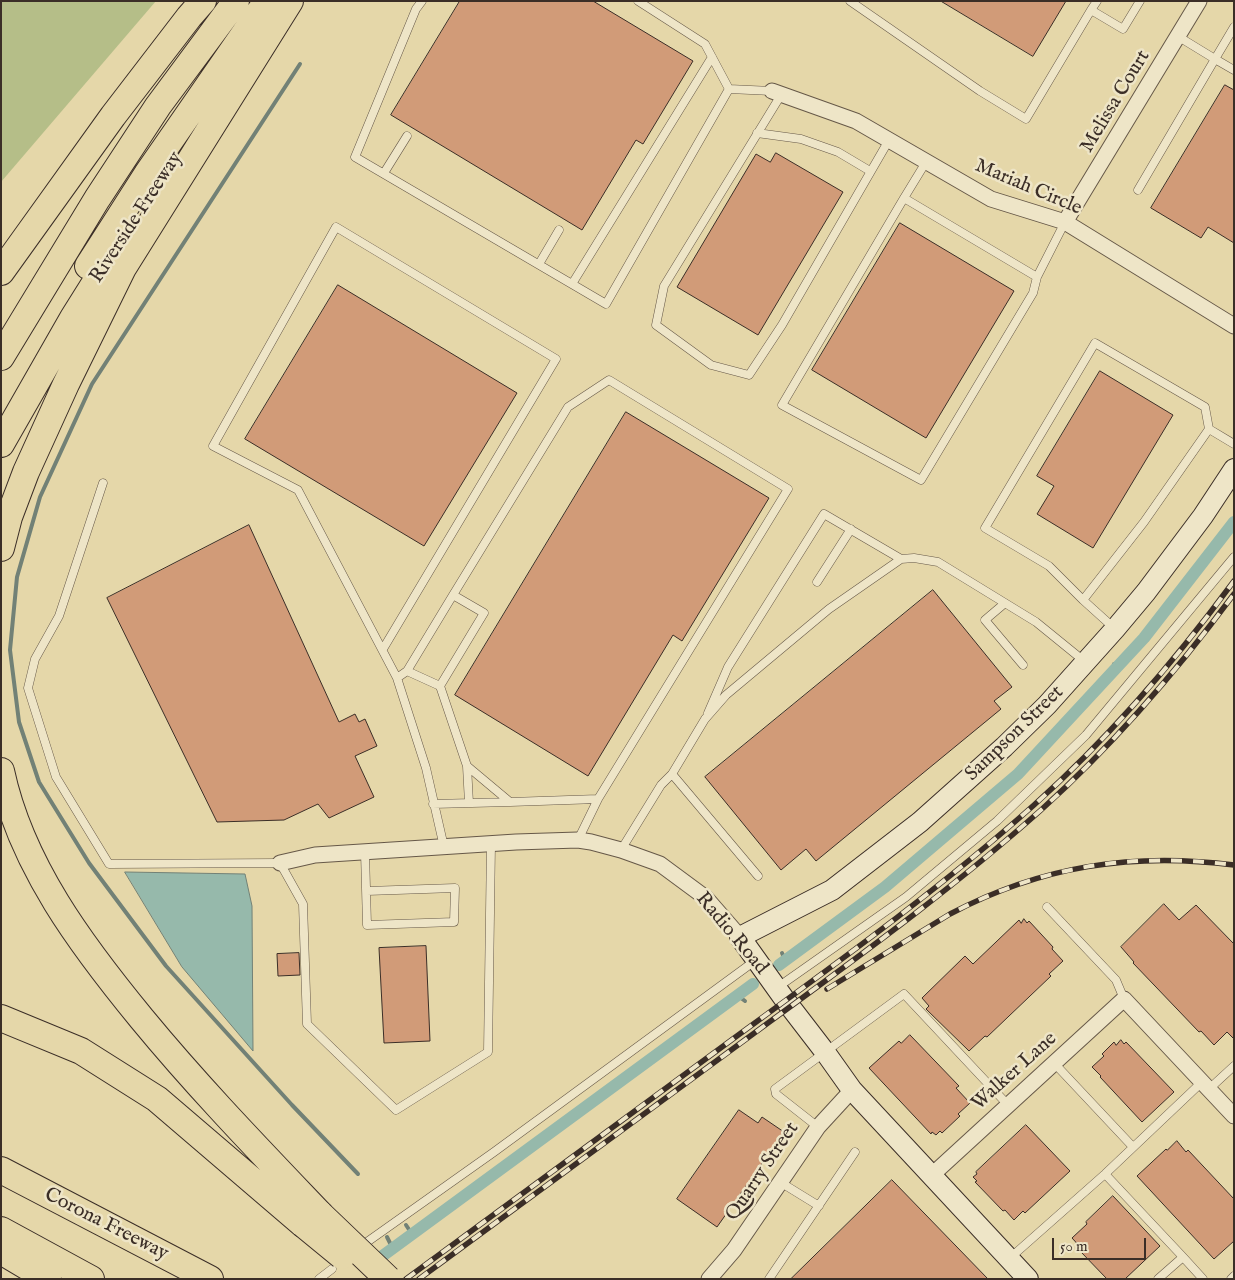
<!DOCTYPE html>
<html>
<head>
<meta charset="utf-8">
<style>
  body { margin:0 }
  #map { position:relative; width:1235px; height:1280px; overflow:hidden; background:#e5d7a9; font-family:"IM FELL English",serif }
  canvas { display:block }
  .frame { position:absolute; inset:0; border:2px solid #3b2e27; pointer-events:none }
  .scale { position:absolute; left:1052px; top:1238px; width:94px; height:22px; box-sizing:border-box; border:2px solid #3b2e27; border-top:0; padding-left:6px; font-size:15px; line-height:18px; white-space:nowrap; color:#3b2e27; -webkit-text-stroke:4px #eee5c7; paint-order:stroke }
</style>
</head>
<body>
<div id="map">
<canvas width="1235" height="1280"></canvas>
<div class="frame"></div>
<div class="scale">50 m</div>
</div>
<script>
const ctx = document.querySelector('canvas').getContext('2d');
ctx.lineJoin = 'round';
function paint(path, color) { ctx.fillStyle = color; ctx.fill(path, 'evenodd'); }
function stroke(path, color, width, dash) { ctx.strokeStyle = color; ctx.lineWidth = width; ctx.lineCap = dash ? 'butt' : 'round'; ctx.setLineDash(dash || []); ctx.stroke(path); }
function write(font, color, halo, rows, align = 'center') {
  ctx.font = font + ' "IM FELL English",serif'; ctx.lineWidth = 5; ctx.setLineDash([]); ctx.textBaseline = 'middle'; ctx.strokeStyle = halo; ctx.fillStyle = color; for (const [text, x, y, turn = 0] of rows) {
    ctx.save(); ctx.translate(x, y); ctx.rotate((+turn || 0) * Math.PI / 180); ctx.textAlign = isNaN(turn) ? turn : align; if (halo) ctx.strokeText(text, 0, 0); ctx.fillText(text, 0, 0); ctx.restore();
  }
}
paint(new Path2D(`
  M1,1H156L1,182Z`), '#b5be88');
const water = new Path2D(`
  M125,872L245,874L252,906L253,1051L182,967Z`);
paint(water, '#96b9ab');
stroke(water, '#728176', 1);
stroke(new Path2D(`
  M300,64L92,384L40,497L17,577L10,650L19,722L39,782L89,863L166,966L292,1105L358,1174
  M1114,664L1117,667
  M782,953L785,960
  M741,998L745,1001
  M406,1225L412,1234
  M387,1237L393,1249`), '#728176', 4);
stroke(new Path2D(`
  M779,965L885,887L1018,774L1144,638L1234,522
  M381,1257L753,984`), '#96b9ab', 12);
const building = new Path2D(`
  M460,1H593L693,61L643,144L636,140L582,230L391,115Z
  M941,1H1066L1033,56Z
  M1225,85L1234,90V243L1208,227L1201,238L1151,208Z
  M776,153L843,192L758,335L677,287L756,154L770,162Z
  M900,223L1014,291L926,438L812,370Z
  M338,285L517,393L424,546L245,439Z
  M1100,371L1173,415L1093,548L1037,514L1054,486L1037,476Z
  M626,412L769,498L682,641L673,635L588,776L455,695Z
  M249,525L339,722L355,714L359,722L365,719L377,746L355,756L374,797L329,818L318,804L284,820L217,822L107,598Z
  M933,590L1012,687L994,701L1001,709L816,861L806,849L781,870L705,777Z
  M1164,904L1179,920L1196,905L1234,944V1039L1227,1032L1214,1045L1201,1031L1199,1032L1133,963L1134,962L1121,947Z
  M1024,919L1027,923L1029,921L1053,947L1052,949L1063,961L1049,974L1051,976L987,1037L985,1036L969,1051L926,1009L929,1006L922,998L965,956L973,964L1019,920L1021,923Z
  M426,946L430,1041L384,1043L379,948Z
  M299,953L300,975L278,976L277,954Z
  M910,1035L959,1086L956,1088L970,1103L958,1114L960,1116L942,1133L940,1131L936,1135L932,1132L931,1134L869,1068L899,1041L901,1043Z
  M1121,1040L1124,1044L1126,1042L1174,1092L1142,1122L1100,1077L1101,1076L1092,1067L1104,1056L1102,1054L1114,1042L1116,1045Z
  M739,1110L758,1123L762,1117L784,1132L717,1227L677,1199Z
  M1026,1125L1070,1171L1025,1213L1023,1211L1014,1220L1005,1210L1003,1211L975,1182L977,1181L973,1177L977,1174L976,1172Z
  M1177,1141L1186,1152L1188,1150L1234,1199V1241L1214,1259L1137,1176L1166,1149L1167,1150Z
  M892,1180L988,1279H791Z
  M1113,1196L1160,1246L1125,1279H1107L1081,1252L1083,1250L1072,1238L1087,1224L1086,1222Z`);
paint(building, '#d19b78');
stroke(building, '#3b2e27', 1);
const lane = new Path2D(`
  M422,1L416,9L355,157L606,304L729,89
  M638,1L705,44L729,89
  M850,1L980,91L1026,119L1091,10L1123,29L1140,1
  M1091,10L1097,1
  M1179,37L1215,59L1234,27
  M729,89L772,91
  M781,95L664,286L656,325L711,365L749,375L782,325L889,140
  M757,133L801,139L838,152L870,171
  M926,162L904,198L1037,277L1065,222
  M384,173L407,136
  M1138,190L1215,59L1234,70
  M904,198L782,405L921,480L1033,293L1037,277
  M539,264L559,230
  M572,284L712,57
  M103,483L59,616L35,659L28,688L56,777L109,864L280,863L303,904L307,1024L396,1110L488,1052L491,844
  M817,582L851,529
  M453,595L568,407L609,380L788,489L598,799
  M1083,600L1049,566L985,528L1095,343L1205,407L1209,429
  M1005,603L985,620L1023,665
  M1114,628L1083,600L1144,522L1209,429L1234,444
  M383,649L556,359L336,227L213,446L298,490L397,678
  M407,671L440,686
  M708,713L728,667L824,514L901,559
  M467,766L469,803
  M672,774L705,719L726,695L829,609L901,559L914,558L938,562L1036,622L1084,661
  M433,804L510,802
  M444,847L426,768L397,678L407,671L453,595L484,613L440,686L467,766L510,802L598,799L578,840
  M621,850L661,785L672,774L758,876
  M365,852L367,925L454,922L455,888L367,891
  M1047,907L1116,980L1124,999
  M778,987L906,897L997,821L1086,735L1234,557
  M1055,1064L1133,1147
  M1209,1089L1234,1066
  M818,1127L776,1094L775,1089L904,994L1008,1105
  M1105,1174L1183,1257
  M780,1182L819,1206
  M367,1242L494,1152L756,960
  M1010,1258L1105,1174L1202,1082
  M319,1279L332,1269
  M769,1279L855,1152
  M1158,1279L1183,1257L1203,1279
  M1231,1279L1234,1276`);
const street = new Path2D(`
  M772,91L856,121L991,199L1065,222L1234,326
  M1065,222L1199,1
  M280,863L315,855L516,842L578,840L591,842L621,850L660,864L706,898L740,937
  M932,1175L1124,999L1234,1116
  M709,1279L734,1250L818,1127L852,1090`);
const secondary = new Path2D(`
  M1028,1279L852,1090L825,1052L785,1000L740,937L832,890L920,822L1004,747L1047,705L1115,629L1146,592L1203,516L1234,469`);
const highway = new Path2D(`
  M88,266L147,174L267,1
  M1,272L113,116L189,17L203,1
  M1,357L97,199L158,106L236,1
  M1,444L73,318L115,251
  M1,548L9,517L26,472L66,384L123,268L290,1
  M1,771C21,865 82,946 142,1019C198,1087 259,1150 320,1214
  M1,1018L81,1051L157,1099L303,1224
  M1,1170L210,1279
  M1,1230L91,1279
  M1,1251L48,1279`);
stroke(lane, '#665848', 9);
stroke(street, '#665848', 17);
stroke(secondary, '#3b2e27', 22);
stroke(highway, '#3b2e27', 28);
stroke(lane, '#eee5c7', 8);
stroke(street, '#eee5c7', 15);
stroke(secondary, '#eee5c7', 20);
stroke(highway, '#e5d7a9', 26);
const rail = new Path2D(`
  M827,989L950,914C1041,866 1132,852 1234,865
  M406,1279C518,1197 629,1115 741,1033C841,960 942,887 1034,805C1109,738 1175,661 1234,581
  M419,1279C530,1197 642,1116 753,1034C851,962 950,891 1041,810C1112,746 1177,671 1234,594`);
stroke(rail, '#3b2e27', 5.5);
stroke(rail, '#eee5c7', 4, [11]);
const highwayBridge = new Path2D(`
  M320,1214L388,1279
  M303,1224L342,1256`);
stroke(highwayBridge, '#3b2e27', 28, []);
stroke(highwayBridge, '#e5d7a9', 26);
write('20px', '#3b2e27', '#eee5c7', [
  ["Melissa Court",1116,102,-59],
  ["Mariah Circle",1028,188,23],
  ["Riverside Freeway",137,218,-57],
  ["Sampson Street",1015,734,-44],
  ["Radio Road",731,934,50],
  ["Walker Lane",1015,1072,-42],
  ["Quarry Street",763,1172,-56],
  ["Corona Freeway",106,1225,27]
]);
</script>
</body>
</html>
